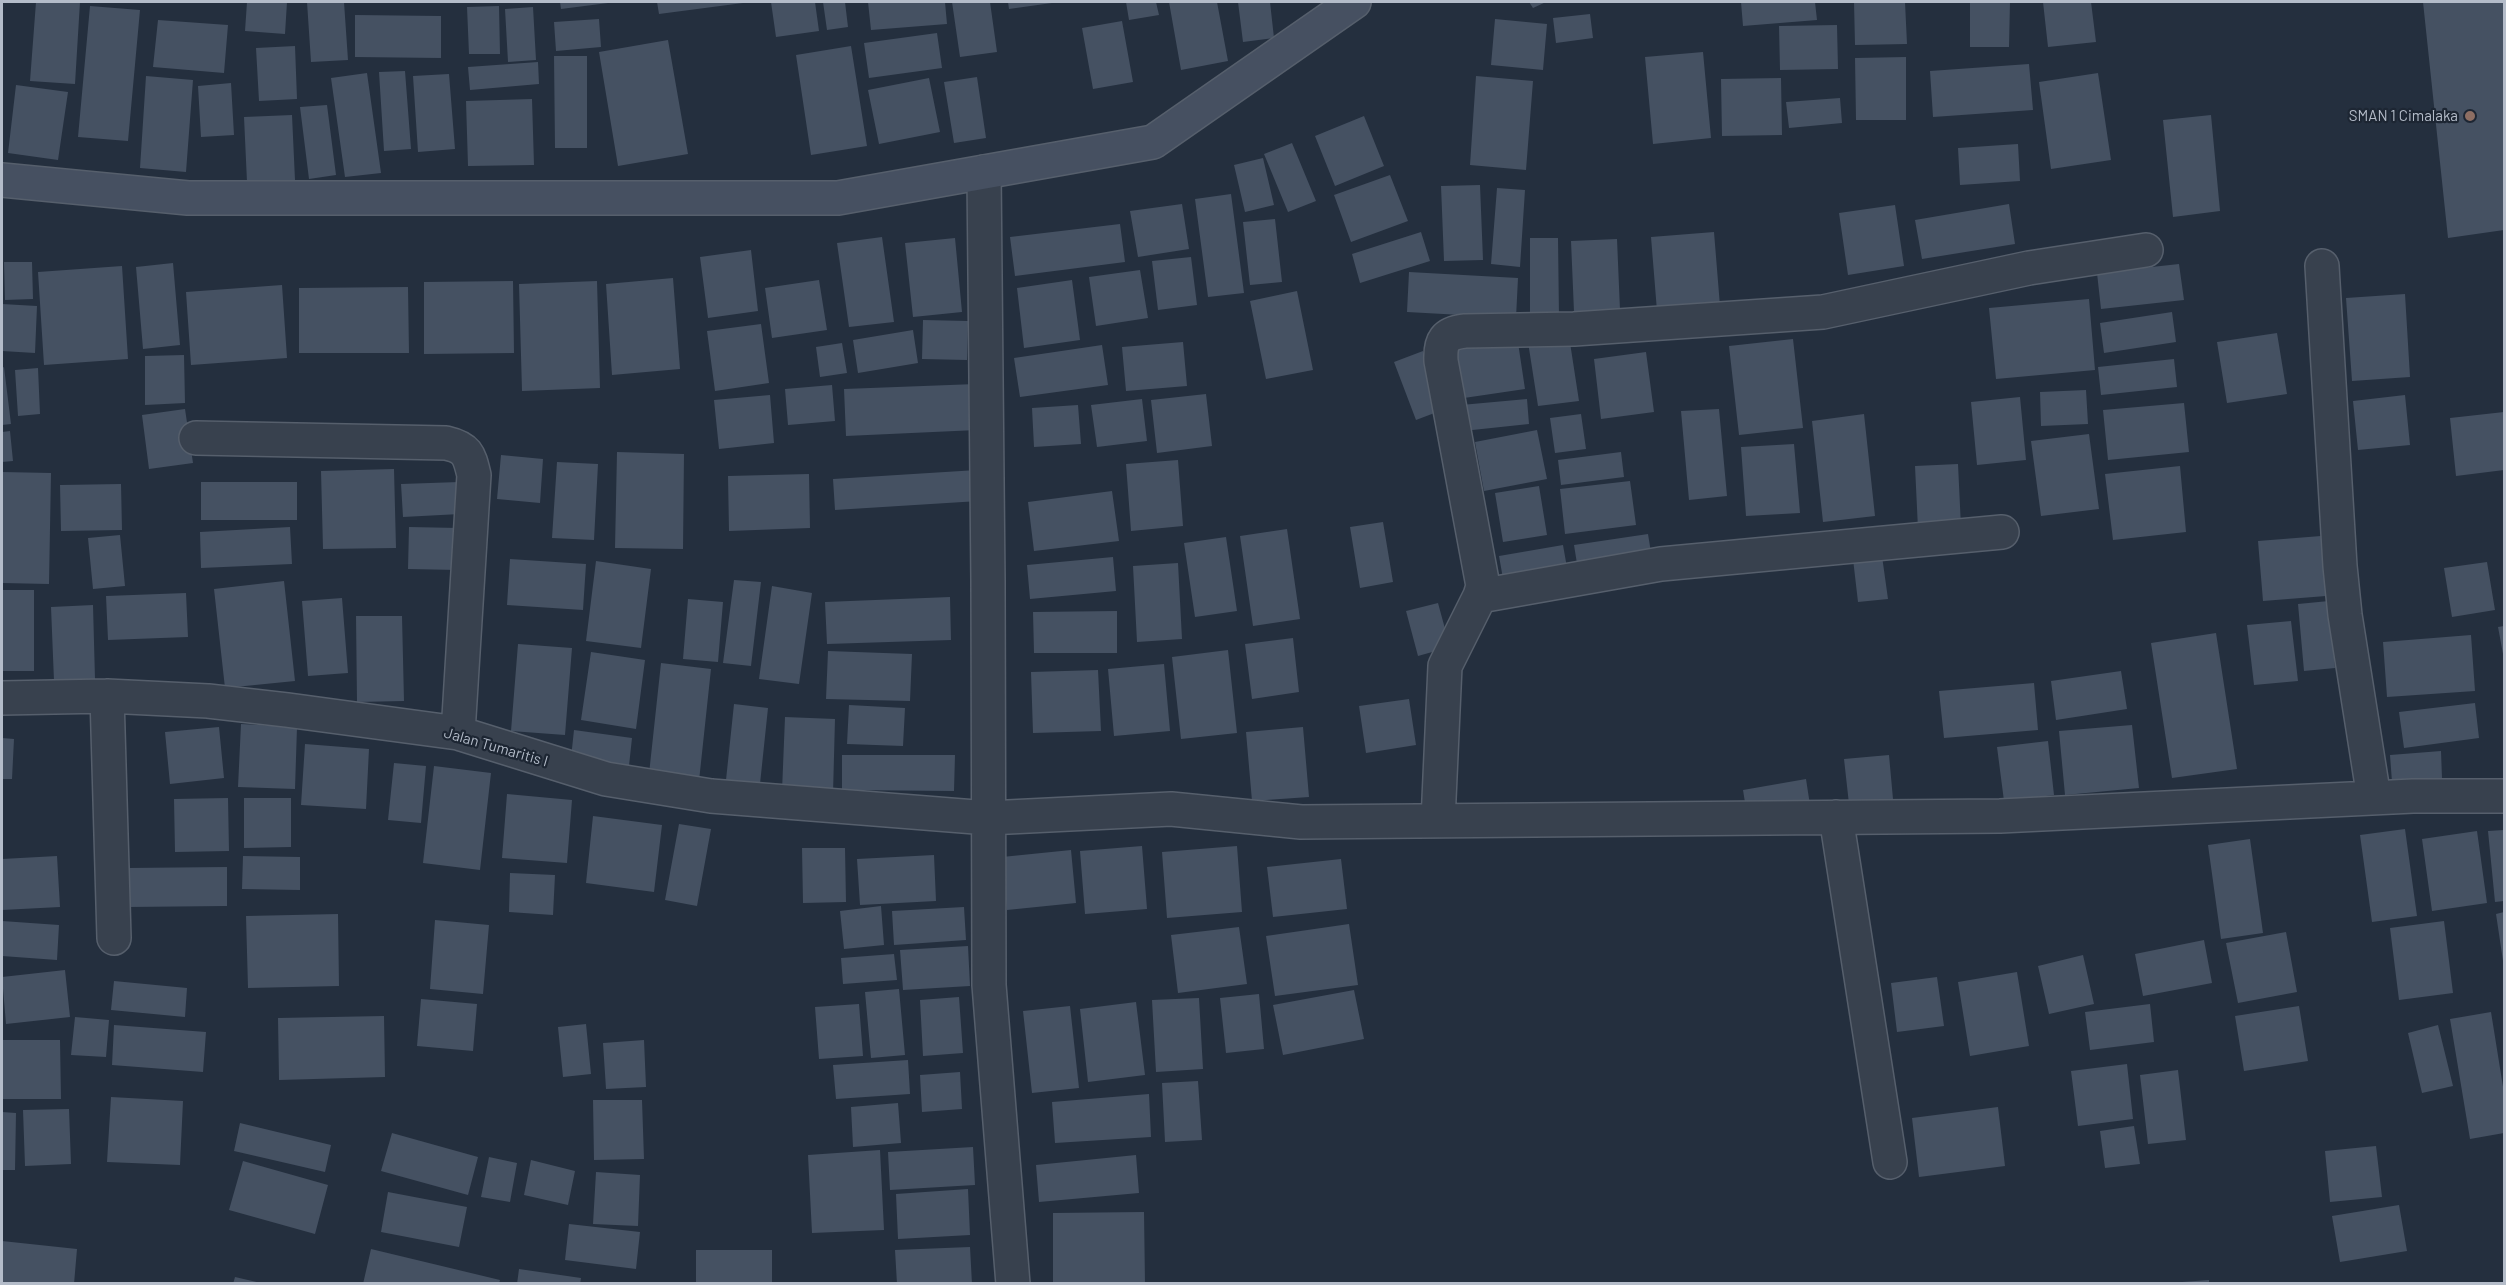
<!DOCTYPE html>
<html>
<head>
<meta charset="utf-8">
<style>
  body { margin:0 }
  #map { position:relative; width:2506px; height:1285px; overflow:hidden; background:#242f3e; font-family:Barlow,sans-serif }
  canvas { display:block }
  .frame { position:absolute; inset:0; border:3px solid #b4bcc9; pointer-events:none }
</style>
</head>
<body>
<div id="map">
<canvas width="2506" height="1285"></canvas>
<div class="frame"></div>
</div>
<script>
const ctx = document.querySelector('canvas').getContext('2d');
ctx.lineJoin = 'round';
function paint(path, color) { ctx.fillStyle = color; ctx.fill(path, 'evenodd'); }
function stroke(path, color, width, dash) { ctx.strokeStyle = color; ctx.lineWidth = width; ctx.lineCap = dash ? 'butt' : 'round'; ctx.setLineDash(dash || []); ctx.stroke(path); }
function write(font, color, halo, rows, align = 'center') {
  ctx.font = font + ' Barlow,sans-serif'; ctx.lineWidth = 4.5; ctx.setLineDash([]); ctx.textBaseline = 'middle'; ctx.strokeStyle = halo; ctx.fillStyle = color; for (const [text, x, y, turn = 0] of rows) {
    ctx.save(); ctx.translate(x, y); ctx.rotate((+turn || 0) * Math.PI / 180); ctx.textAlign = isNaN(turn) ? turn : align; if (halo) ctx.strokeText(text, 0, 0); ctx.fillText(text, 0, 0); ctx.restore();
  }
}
paint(new Path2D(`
  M36,2H80L75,84L30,81Z
  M247,2H287L285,34L245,31Z
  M307,2H344L348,60L311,62Z
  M560,2H607L608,3L561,9Z
  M657,2H743V3L659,14Z
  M771,2H815L819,31L776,37Z
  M823,2H845L848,27L827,30Z
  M868,2H945L947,24L871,30Z
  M952,2H990L997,52L960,57Z
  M1008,2H1052V3L1009,9Z
  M1126,2H1156L1159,15L1129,20Z
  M1169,2H1217L1228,61L1181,70Z
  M1238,2H1270L1274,38L1243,42Z
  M1529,2H1546L1533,8Z
  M1741,2H1815L1817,20L1743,26Z
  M1854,2H1905L1907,44L1855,45Z
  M1970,2H2010L2009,47H1970Z
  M2043,2H2091L2096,42L2048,47Z
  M2423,2H2504V230L2448,238Z
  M90,6L140,10L128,141L78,137Z
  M499,6L500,54H469L467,7Z
  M533,7L536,60L508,62L505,9Z
  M1590,14L1593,38L1556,43L1553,18Z
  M355,15L441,16V58L355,57Z
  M599,19L601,47L556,51L554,22Z
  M1495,19L1547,24L1543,70L1491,65Z
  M158,20L228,25L224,73L153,67Z
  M1122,21L1133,82L1093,89L1082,28Z
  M1837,25L1838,69L1780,70L1779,26Z
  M937,33L942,68L869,78L864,43Z
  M668,40L688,154L618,166L599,52Z
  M295,46L297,99L259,101L256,48Z
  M851,46L867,146L811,155L796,55Z
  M1703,52L1711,138L1653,144L1645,57Z
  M554,56H587V148H555Z
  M1906,57V120H1856L1855,58Z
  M538,62L539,84L470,90L468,67Z
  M2029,64L2033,110L1933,117L1930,71Z
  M405,71L411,149L384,151L379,72Z
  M367,73L381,173L345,177L331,78Z
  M2098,73L2111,160L2051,169L2039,82Z
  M449,74L455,149L418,152L413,76Z
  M146,76L193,80L186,172L140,168Z
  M1476,76L1533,81L1526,170L1470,165Z
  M977,77L986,138L954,143L944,82Z
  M929,78L940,132L879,144L868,90Z
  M1781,78L1782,135L1722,136L1721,79Z
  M231,83L234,135L201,137L198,86Z
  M16,85L68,92L58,160L8,153Z
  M1840,98L1842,123L1789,128L1786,102Z
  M532,99L534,165L468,166L466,101Z
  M327,105L336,175L309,179L300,107Z
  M292,115L295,180L247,182L244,117Z
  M2211,115L2220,211L2173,217L2163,120Z
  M1364,116L1384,166L1335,186L1315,136Z
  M1292,143L1316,201L1288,212L1264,154Z
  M2018,144L2020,181L1960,185L1958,148Z
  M1263,158L1274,205L1245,212L1234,165Z
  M1390,175L1408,221L1351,242L1334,195Z
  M1480,185L1483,260L1444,261L1441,186Z
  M1497,188L1525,190L1520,267L1491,264Z
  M1231,194L1244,293L1208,297L1195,199Z
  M1182,204L1189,249L1138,257L1130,211Z
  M2009,204L2015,244L1922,259L1915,220Z
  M1895,205L1904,266L1848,275L1839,213Z
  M1275,219L1282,282L1250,285L1243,222Z
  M1120,224L1125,262L1015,276L1010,237Z
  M1421,232L1430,261L1360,283L1352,254Z
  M1714,232L1720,306L1657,311L1651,237Z
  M882,237L894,322L849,327L837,243Z
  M955,238L962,312L913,317L905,243Z
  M1530,238H1558L1559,317H1530Z
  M1617,239L1620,310L1574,312L1571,241Z
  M751,250L758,311L708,318L700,257Z
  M1191,257L1197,305L1158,310L1152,261Z
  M4,262H32L33,299L5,300Z
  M173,263L180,345L143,349L136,267Z
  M2179,264L2184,300L2101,309L2097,273Z
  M122,266L128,359L44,365L38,272Z
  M1140,270L1148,318L1096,326L1089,277Z
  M1409,272L1518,278L1516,318L1407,312Z
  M673,278L680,369L612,375L606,284Z
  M819,280L827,330L772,338L765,288Z
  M1072,280L1080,340L1024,348L1017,288Z
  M513,281L514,353L424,354V282Z
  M597,281L600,388L522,391L519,284Z
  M282,285L287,358L191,365L186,292Z
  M408,287L409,353H299V288Z
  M1297,291L1313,370L1266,379L1250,301Z
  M2405,294L2410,377L2352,381L2346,298Z
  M2089,299L2095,370L1996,379L1989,308Z
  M2,304L37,306L35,353L2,351Z
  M2172,312L2176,342L2104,353L2100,323Z
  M923,320L968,321L967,360L922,359Z
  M761,324L769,383L715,391L707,331Z
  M913,330L918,363L858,373L853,340Z
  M2277,333L2287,394L2227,403L2217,342Z
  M1517,336L1525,389L1464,398L1456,346Z
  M1569,336L1579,401L1538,406L1528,342Z
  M1793,339L1803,428L1739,435L1729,346Z
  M1183,342L1187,386L1126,391L1122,347Z
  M842,343L847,373L820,377L816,347Z
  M1102,345L1108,385L1020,397L1014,358Z
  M1423,351L1445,409L1416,420L1394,362Z
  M1646,352L1654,412L1601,419L1594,359Z
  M184,355L185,403L145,405V356Z
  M2174,359L2177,387L2101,395L2098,367Z
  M4,367L11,424L2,425V368Z
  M38,368L40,414L18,416L15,370Z
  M976,384L977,430L846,436L844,389Z
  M832,385L835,421L788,425L785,389Z
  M2086,390L2088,424L2041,426L2040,392Z
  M1206,394L1212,446L1157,453L1151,400Z
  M770,395L774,443L719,449L714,400Z
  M2405,395L2410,445L2358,450L2353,401Z
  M2020,397L2026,460L1977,465L1971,402Z
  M1142,399L1147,441L1097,447L1091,405Z
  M1527,399L1529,424L1463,431L1461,405Z
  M2184,403L2189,452L2108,460L2103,410Z
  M1078,405L1081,444L1034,447L1032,408Z
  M185,409L193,463L149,469L142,415Z
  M1719,409L1727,496L1689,500L1681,411Z
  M2504,412V470L2456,476L2450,418Z
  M1581,414L1586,449L1555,453L1550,418Z
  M1864,414L1875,516L1823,522L1812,421Z
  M1537,430L1547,479L1484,491L1475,442Z
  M10,431L13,461L2,462V432Z
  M2089,434L2099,509L2041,516L2031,441Z
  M1794,444L1800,513L1746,516L1741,447Z
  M617,452L684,454L683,549L615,548Z
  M1621,452L1624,477L1561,485L1558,460Z
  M501,455L543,459L540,503L497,499Z
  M1178,460L1183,526L1131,531L1126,464Z
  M557,462L598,464L594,540L552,538Z
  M1958,464L1961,527L1918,529L1915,466Z
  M2180,466L2186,532L2113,540L2105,474Z
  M394,469L396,548L323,549L321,471Z
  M977,470L979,501L835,510L833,479Z
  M2,472L51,473L49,584L2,583Z
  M809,474L810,528L729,531L728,476Z
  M1630,481L1636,525L1565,534L1560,489Z
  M201,482H297V520H201Z
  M459,482L460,514L403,517L401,484Z
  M121,484L122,530L61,531L60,485Z
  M1539,486L1547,535L1503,542L1495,493Z
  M1112,491L1119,541L1034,551L1028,502Z
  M1383,522L1393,582L1360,588L1350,527Z
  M290,527L292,564L201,568L200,532Z
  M409,527L459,528L458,570L408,569Z
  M1287,529L1300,619L1253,626L1240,536Z
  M1648,534L1653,565L1579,576L1574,545Z
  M120,535L125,586L93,589L88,538Z
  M2321,536L2326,596L2263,601L2258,541Z
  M1226,537L1237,611L1195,617L1184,543Z
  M1563,545L1569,579L1505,590L1499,556Z
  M1882,556L1888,599L1858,602L1853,559Z
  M1113,557L1116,591L1030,599L1027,565Z
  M510,559L586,564L583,610L507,605Z
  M596,561L651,569L641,648L586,641Z
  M2487,562L2495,610L2452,617L2444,568Z
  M1178,563L1182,639L1137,642L1133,566Z
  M734,580L761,582L751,666L723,663Z
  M284,581L295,681L225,688L214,589Z
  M772,586L812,593L799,684L759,679Z
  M2,590H34V671H2Z
  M186,593L188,637L108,640L106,596Z
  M950,597L951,640L827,644L825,602Z
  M342,598L348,673L308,676L302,601Z
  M688,599L723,602L718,662L683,659Z
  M2329,601L2335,668L2304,671L2298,604Z
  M1438,603L1450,647L1418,656L1406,611Z
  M93,605L95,679L54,681L51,607Z
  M1117,611V653H1034L1033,612Z
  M356,616H402L404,701L357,702Z
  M2291,621L2298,681L2254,685L2247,625Z
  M2504,626V654H2503L2498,627Z
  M2216,633L2237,769L2172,778L2151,643Z
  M2471,635L2475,691L2387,697L2383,642Z
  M1293,638L1299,692L1252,699L1245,644Z
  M518,644L572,648L565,735L511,731Z
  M1228,650L1237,733L1181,739L1172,657Z
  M828,651L912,654L910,701L826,699Z
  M591,652L645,660L636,729L581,720Z
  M661,663L711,669L699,781L649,774Z
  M1164,664L1170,731L1114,736L1108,669Z
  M1098,670L1101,731L1033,733L1031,672Z
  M2121,671L2127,709L2056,720L2051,681Z
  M2034,683L2038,730L1944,738L1939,691Z
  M1409,699L1416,745L1366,753L1359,706Z
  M2475,703L2479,738L2404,748L2399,712Z
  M734,704L768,708L760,784L726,780Z
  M849,705L905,708L903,746L847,744Z
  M785,717L835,719L833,794L782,791Z
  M241,724L297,727L295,789L238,787Z
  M2132,725L2139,788L2065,795L2059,731Z
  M219,727L224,778L170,784L165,732Z
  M1303,727L1309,797L1252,801L1246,732Z
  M574,730L632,738L628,775L570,767Z
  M2,738L14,739L12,779H2Z
  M2048,741L2054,795L2004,801L1997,747Z
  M305,744L369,749L366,809L301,805Z
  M2441,751L2442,778L2392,782L2390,755Z
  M842,755H955L954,791L842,790Z
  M1889,755L1893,799L1849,804L1844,759Z
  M394,763L426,766L421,823L388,820Z
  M434,766L491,773L480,870L423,863Z
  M1806,779L1810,805L1747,815L1743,790Z
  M507,794L572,800L567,863L502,858Z
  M228,798L229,851L175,852L174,799Z
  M244,798H291V847L244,848Z
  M593,816L662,825L654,892L586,883Z
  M679,824L711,829L697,906L665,900Z
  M2405,829L2417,916L2372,922L2360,835Z
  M2504,830V901L2495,902L2488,831Z
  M2477,831L2487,903L2432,911L2422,839Z
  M2250,839L2263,933L2221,939L2208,845Z
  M1142,846L1147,909L1085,914L1080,851Z
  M1237,846L1242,912L1167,918L1162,852Z
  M802,848H845L846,902L803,903Z
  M1071,850L1076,903L1007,910L1002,857Z
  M934,855L936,901L860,905L857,859Z
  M57,856L60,907L2,910V859Z
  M243,856L300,857V890L242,889Z
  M1341,859L1347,909L1273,917L1267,867Z
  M227,867V906L128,907L127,868Z
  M510,873L555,875L553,915L509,912Z
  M881,906L884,945L844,949L840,911Z
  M964,907L966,940L894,945L892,911Z
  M2504,912V961H2503L2496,914Z
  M338,914L339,986L248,988L246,916Z
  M435,920L489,925L483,994L430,989Z
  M2,921L59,925L57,960L2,956Z
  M2444,921L2453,993L2399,1000L2390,928Z
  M1349,924L1358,985L1275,996L1266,936Z
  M1239,927L1247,984L1178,993L1171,935Z
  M2286,932L2297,992L2238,1003L2226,943Z
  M2204,940L2212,983L2143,996L2135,954Z
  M968,946L970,986L903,990L900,950Z
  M894,954L897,980L843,984L841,958Z
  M2083,955L2094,1004L2049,1014L2038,966Z
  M65,970L70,1017L6,1024L2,977Z
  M2017,972L2029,1046L1970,1056L1958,982Z
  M1937,977L1944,1026L1897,1032L1891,983Z
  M114,981L187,988L185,1017L111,1010Z
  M899,989L905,1055L871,1058L865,992Z
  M1354,990L1364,1039L1283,1055L1273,1005Z
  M1259,994L1264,1049L1226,1053L1220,998Z
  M959,997L963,1053L923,1056L920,1000Z
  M1199,998L1203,1069L1156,1072L1152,1000Z
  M421,999L477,1004L473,1051L417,1046Z
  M1136,1002L1145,1075L1088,1082L1080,1009Z
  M859,1004L863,1056L819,1059L815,1007Z
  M2150,1004L2154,1042L2090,1050L2085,1012Z
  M1070,1006L1079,1088L1032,1093L1023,1011Z
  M2299,1006L2308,1061L2244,1071L2235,1016Z
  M2491,1012L2504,1093V1133L2470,1139L2450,1019Z
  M384,1016L385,1077L279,1080L278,1018Z
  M75,1017L109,1020L106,1057L71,1055Z
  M586,1024L591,1074L563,1077L558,1027Z
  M114,1025L206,1032L203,1072L112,1065Z
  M2438,1025L2453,1086L2422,1093L2408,1033Z
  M2,1040H60L61,1099H2Z
  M644,1040L646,1087L606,1089L603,1043Z
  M908,1060L910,1094L836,1099L833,1065Z
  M2127,1064L2133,1119L2078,1126L2071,1071Z
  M2178,1070L2186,1140L2148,1144L2140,1075Z
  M960,1072L962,1109L922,1112L920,1075Z
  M1198,1081L1202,1140L1165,1142L1162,1083Z
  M1149,1094L1151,1137L1055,1143L1052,1102Z
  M111,1097L183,1101L180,1165L107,1162Z
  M593,1100H642L644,1159L594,1160Z
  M898,1103L901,1143L853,1147L851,1107Z
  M1998,1107L2005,1166L1919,1177L1912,1118Z
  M69,1109L71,1164L25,1166L23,1110Z
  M2,1112L16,1113L15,1170H2Z
  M240,1123L331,1145L325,1172L234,1151Z
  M2134,1126L2140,1164L2105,1168L2100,1131Z
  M392,1133L478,1157L468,1195L381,1171Z
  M2376,1146L2382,1197L2330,1202L2325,1151Z
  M973,1147L975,1185L890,1190L888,1152Z
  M880,1150L884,1230L812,1233L808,1155Z
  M1136,1155L1139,1193L1039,1202L1036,1165Z
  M489,1157L517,1163L510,1202L481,1197Z
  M531,1160L575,1171L568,1205L524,1195Z
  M243,1161L328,1185L315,1234L229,1210Z
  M596,1172L640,1175L638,1226L593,1224Z
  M968,1189L970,1235L898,1239L896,1194Z
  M388,1192L467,1207L459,1247L381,1232Z
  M2399,1205L2407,1251L2340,1262L2332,1216Z
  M1144,1212L1145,1284H1053V1213Z
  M569,1224L640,1232L636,1269L565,1260Z
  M2,1241L77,1249L74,1284H2Z
  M970,1247L972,1284H897L895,1250Z
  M371,1249L500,1280L499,1284H363Z
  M696,1250H772V1284H696Z
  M519,1269L581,1278L580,1284H517Z
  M235,1277L261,1283V1284H233Z
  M2209,1280V1284H2182V1282Z`), '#455162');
const street = new Path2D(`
  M984,172L988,582L989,985L1013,1284
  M2322,266L2340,566L2345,615L2374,798
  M196,438L446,443C468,448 469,455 474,475L458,733
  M1480,596L1661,564L2002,532
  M107,696L114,938
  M2,698L107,696L208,701L287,710L458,733L606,779L711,796L988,818L1171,809L1301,822L2000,816L2413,796H2504
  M1836,817L1890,1162
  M1438,821L1445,666L1480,596L1483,586L1441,361C1440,341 1445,333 1465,331L1574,329L1823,312L2029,268L2146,250`);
const secondary = new Path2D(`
  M2,180L188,198H838L1153,142L1354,2`);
stroke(street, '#565f6c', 36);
stroke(secondary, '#565f6c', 36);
stroke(street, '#38414e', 33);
stroke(secondary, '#465061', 33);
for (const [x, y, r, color] of [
  [2470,116,6,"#8d6e63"]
]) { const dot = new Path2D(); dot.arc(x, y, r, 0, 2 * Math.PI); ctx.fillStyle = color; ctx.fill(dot); stroke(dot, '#1d2633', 2); }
write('15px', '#b4bcc9', '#1d2633', [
  ["SMAN 1 Cimalaka",2458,116]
], 'right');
write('15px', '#b4bcc9', '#1d2633', [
  ["Jalan Tumaritis I",496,747,16]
]);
</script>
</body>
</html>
